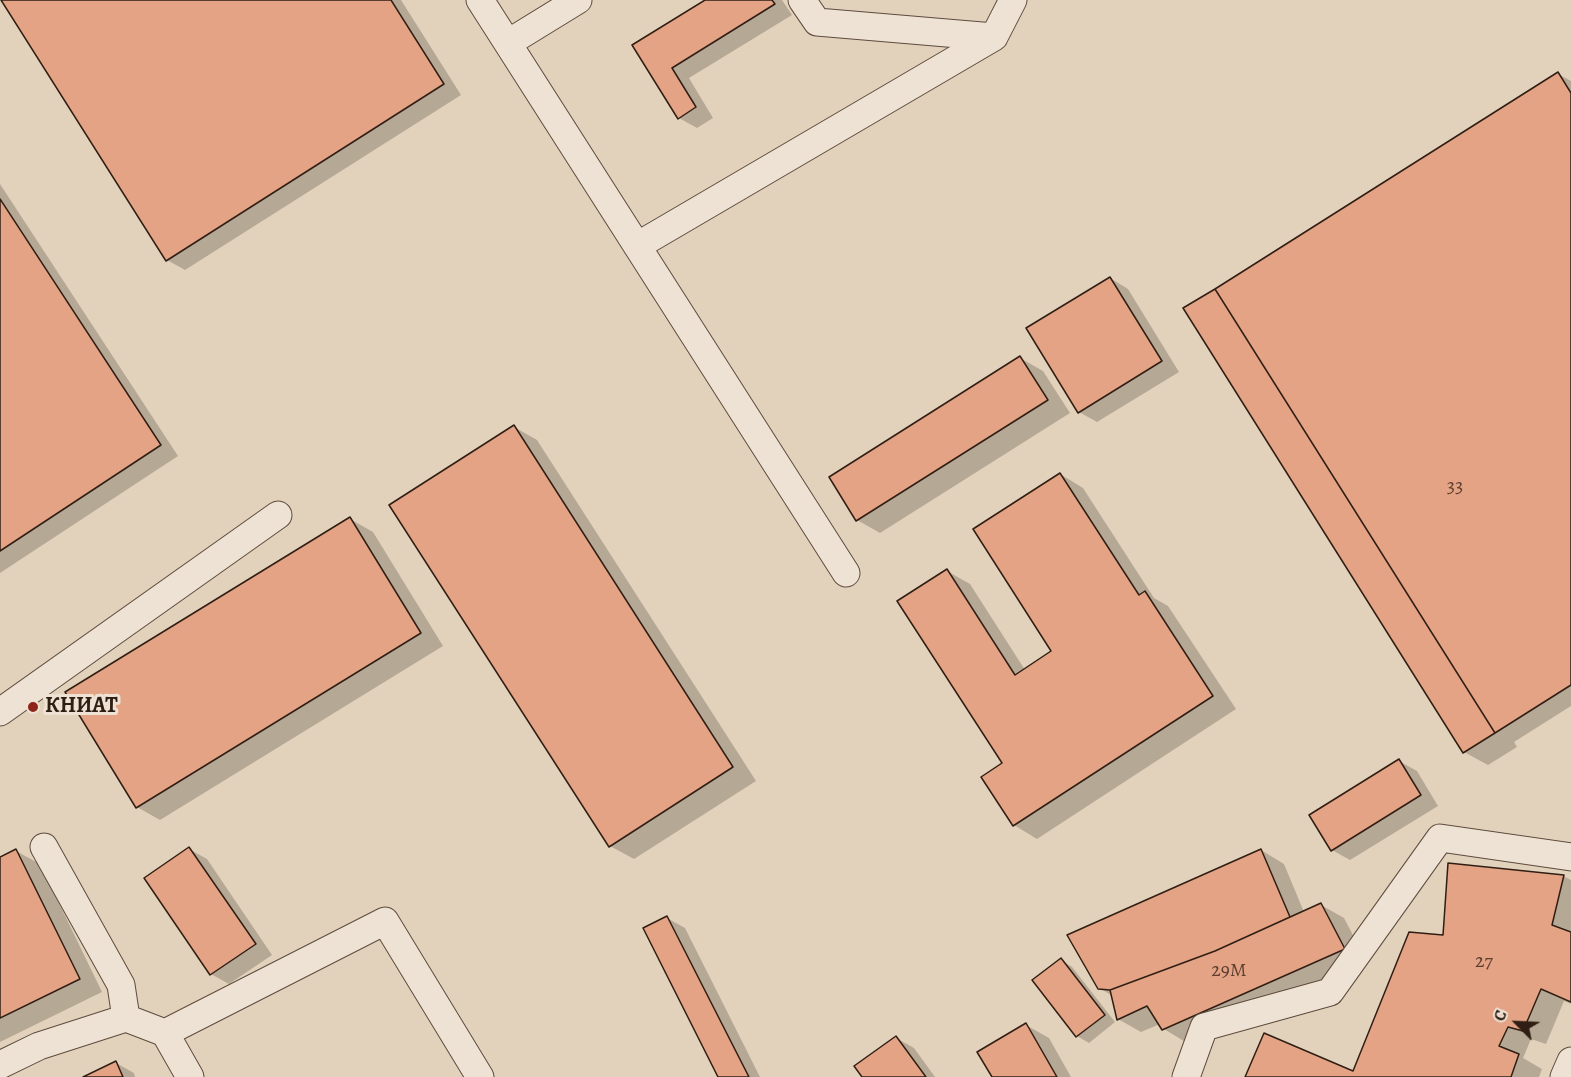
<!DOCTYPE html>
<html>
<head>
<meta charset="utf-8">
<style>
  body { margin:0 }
  #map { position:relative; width:1571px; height:1077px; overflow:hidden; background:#e3d2bb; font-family:Alegreya,serif }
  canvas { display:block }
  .north { position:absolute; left:1487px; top:993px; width:60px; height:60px; -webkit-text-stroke:4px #ede2d3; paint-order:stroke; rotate:294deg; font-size:16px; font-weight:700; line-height:24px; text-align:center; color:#301e14 }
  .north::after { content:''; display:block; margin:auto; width:21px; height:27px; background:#301e14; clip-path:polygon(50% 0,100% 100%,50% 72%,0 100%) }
</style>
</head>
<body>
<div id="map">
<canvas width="1571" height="1077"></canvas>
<div class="north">С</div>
</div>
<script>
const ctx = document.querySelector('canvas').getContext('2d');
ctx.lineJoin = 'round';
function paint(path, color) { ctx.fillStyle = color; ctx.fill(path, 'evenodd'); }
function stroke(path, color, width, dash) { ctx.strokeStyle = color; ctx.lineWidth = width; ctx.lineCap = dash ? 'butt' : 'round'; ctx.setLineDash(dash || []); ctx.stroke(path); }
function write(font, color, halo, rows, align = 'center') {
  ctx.font = font + ' Alegreya,serif'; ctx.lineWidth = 6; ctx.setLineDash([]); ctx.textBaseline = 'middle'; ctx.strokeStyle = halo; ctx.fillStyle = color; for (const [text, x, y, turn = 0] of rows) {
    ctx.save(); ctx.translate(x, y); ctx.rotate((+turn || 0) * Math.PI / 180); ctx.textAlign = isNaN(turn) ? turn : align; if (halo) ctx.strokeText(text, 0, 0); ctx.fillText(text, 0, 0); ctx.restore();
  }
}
paint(new Path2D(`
  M3,0H401L461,95L185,270L167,260Z
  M707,0H782L792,15L689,78L713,118L697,128L679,118L634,45Z
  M1558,74L1571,81V706L1514,742L1517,747L1488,765L1464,752Z
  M0,184L178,456L0,573Z
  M1110,278L1128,289L1179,372L1097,422L1079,412Z
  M1020,358L1043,371L1070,413L880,533L857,520Z
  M514,427L537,440L756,781L634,859L610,846Z
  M1060,474L1083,488L1154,598L1168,606L1236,709L1037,839L1014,825L1004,763L947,571L970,584L1025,670L1053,652Z
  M350,519L373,532L443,646L160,820L137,807Z
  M1399,761L1417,771L1438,806L1350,860L1332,850Z
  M189,849L207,859L272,955L229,984L211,974Z
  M1261,850L1284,864L1304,912L1321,905L1344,918L1367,962L1187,1043L1164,1029L1160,1024L1141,1032L1118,1019L1113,996L1099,988Z
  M16,851L40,864L102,992L0,1042V859Z
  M1563,876L1571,880V1004L1564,1001L1546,1044L1531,1039L1523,1058L1542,1069L1539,1077H1246L1353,1073L1445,937Z
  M667,918L685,928L760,1077H720Z
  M1061,960L1072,967L1115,1022L1089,1043L1077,1036Z
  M1026,1025L1049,1038L1071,1077H993Z
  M896,1038L914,1048L935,1077H864Z
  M116,1063L134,1073L135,1077H87Z`), '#0003');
const building = new Path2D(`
  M1,0H391L444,84L166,261Z
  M705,0H772L775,4L672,68L696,107L678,119L632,45Z
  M1558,72L1571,93V685L1495,733L1215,289Z
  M0,199L161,445L0,551Z
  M1110,277L1162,361L1078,413L1026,328Z
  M1215,289L1495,733L1463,753L1183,308Z
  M1020,356L1048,400L856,521L829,477Z
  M514,425L733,767L609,847L389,505Z
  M1060,473L1139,595L1145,591L1213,696L1013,826L981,777L1002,763L897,601L947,569L1015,675L1051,651L973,529Z
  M350,517L421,633L136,808L65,692Z
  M1399,759L1421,795L1331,851L1309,815Z
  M189,847L256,944L210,975L144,878Z
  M16,849L80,979L0,1018V857Z
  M1261,849L1290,917L1215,951L1110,990L1098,989L1067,935Z
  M1448,863L1564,875L1552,925L1571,932V1002L1541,989L1523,1031L1508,1027L1499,1046L1519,1054L1511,1077H1245L1264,1033L1353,1071L1409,932L1443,935Z
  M1321,903L1345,949L1162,1030L1147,1006L1117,1020L1110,990L1215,951Z
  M667,916L749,1077H718L643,928Z
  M1061,958L1105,1015L1076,1037L1032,980Z
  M1026,1023L1057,1077H992L977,1052Z
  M896,1036L926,1077H862L854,1066Z
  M116,1061L123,1077H83Z`);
paint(building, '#e3a384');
stroke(building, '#301e14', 1.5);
const minor = new Path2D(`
  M480,0L846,573
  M802,0L817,22L994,37
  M508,43L578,0
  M637,246L994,37L1013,0
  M0,712L278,515
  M44,847L121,985L126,1018
  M165,1033L385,921L480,1077
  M0,1065L39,1046L126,1018L165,1033L190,1077
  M1186,1077L1204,1027L1330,992L1440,838L1571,857
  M1564,1077L1571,1061`);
stroke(minor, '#5d4b3e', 29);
stroke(minor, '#ede2d3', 27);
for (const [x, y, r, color] of [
  [33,707,6,"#8f2418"]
]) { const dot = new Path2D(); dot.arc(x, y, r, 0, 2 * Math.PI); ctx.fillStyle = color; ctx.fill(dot); stroke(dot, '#ede2d3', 2); }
write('20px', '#5d3f30', null, [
  ["33",1455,487],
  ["27",1484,962],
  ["29М",1229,971]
]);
write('bold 22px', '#301e14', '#ede2d3', [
  ["КНИАТ",45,707]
], 'left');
</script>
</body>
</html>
